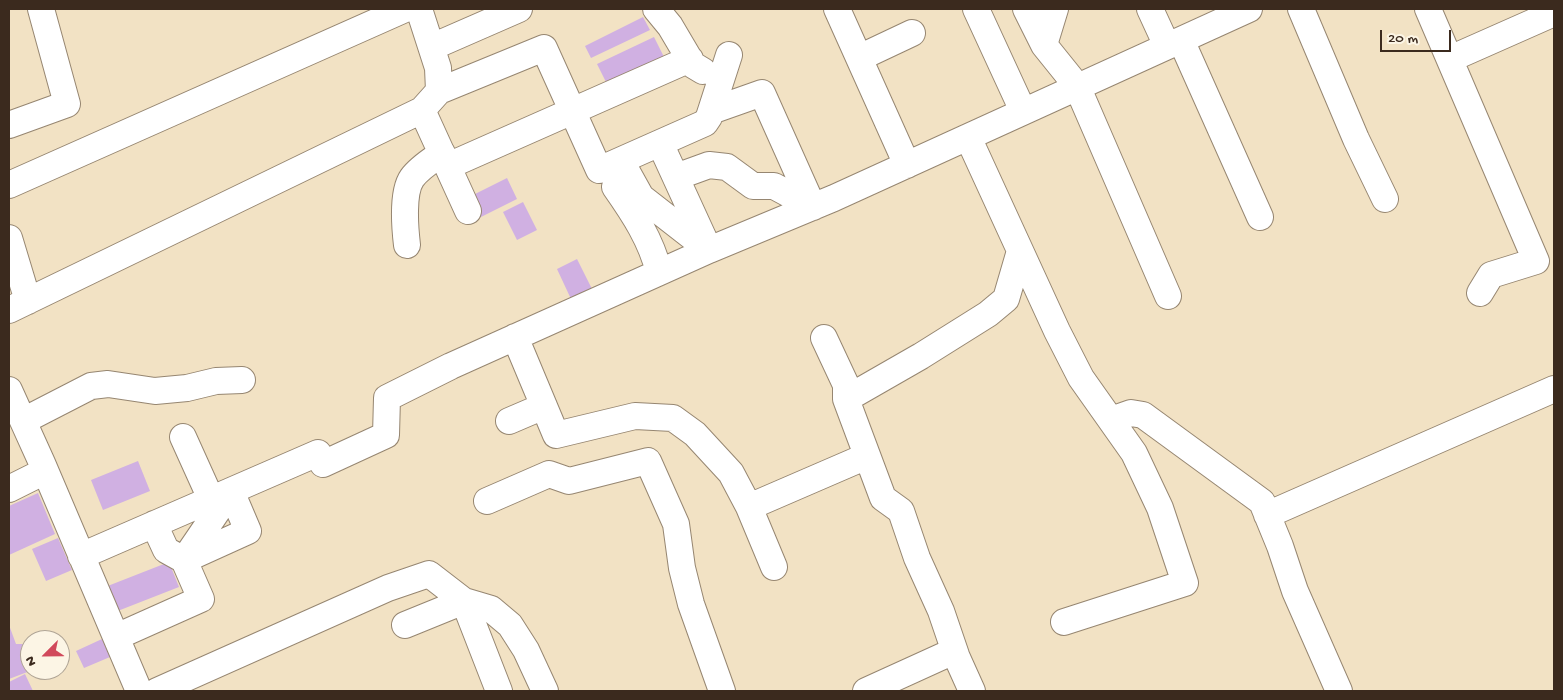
<!DOCTYPE html>
<html>
<head>
<meta charset="utf-8">
<style>
  body { margin:0 }
  #map { position:relative; width:1563px; height:700px; overflow:hidden; background:#f2e2c4; font-family:"Gochi Hand",sans-serif }
  canvas { display:block }
  .frame { position:absolute; inset:0; border:10px solid #3b2a1e; pointer-events:none }
  .north { position:absolute; left:20px; top:630px; width:50px; height:50px; box-sizing:border-box; background:#fcf5e5; border:1px solid #afa495; border-radius:50%; rotate:247deg; font-size:14px; font-weight:700; line-height:20px; text-align:center; color:#3b2a1e }
  .north::after { content:''; display:block; margin:auto; width:18px; height:22px; background:#d1495b; clip-path:polygon(50% 0,100% 100%,50% 72%,0 100%) }
  .scale { position:absolute; left:1380px; top:30px; width:71px; height:22px; box-sizing:border-box; border:2px solid #3b2a1e; border-top:0; padding-left:6px; font-size:15px; line-height:18px; white-space:nowrap; color:#3b2a1e; -webkit-text-stroke:4px #fcf5e5; paint-order:stroke }
</style>
</head>
<body>
<div id="map">
<canvas width="1563" height="700"></canvas>
<div class="frame"></div>
<div class="north">N</div>
<div class="scale">20 m</div>
</div>
<script>
const ctx = document.querySelector('canvas').getContext('2d');
ctx.lineJoin = 'round';
function paint(path, color) { ctx.fillStyle = color; ctx.fill(path, 'evenodd'); }
function stroke(path, color, width, dash) { ctx.strokeStyle = color; ctx.lineWidth = width; ctx.lineCap = dash ? 'butt' : 'round'; ctx.setLineDash(dash || []); ctx.stroke(path); }
paint(new Path2D(`
  M643,17L650,30L591,58L585,46Z
  M654,37L665,59L608,86L597,64Z
  M507,178L517,199L477,219L467,198Z
  M523,202L537,230L517,240L503,212Z
  M577,259L592,289L571,299L557,269Z
  M138,461L150,491L103,510L91,480Z
  M38,493L55,534L9,555V506Z
  M58,538L72,570L46,581L32,549Z
  M169,562L179,587L110,614L100,589Z
  M9,625L16,644H28L30,648V671L9,679Z
  M102,639L110,657L84,668L76,651Z
  M25,674L33,691H9V682Z`), '#d0b0e2');
const minor = new Path2D(`
  M656,9L670,26L693,65L703,71
  M837,9L907,165
  M976,9L1023,111
  M1026,9L1044,45L1077,86L1168,296
  M1150,9L1167,46
  M1301,9L1356,139L1385,199
  M1428,9L1536,261L1491,275L1480,293
  M1181,40L1260,217
  M1044,45L1055,9
  M432,47L519,9
  M859,58L912,33
  M1450,59L1554,13
  M439,91L544,48L599,170L705,123L709,117L729,55
  M422,110L468,211
  M711,111L762,93L813,207
  M9,125L67,104L41,9
  M968,137L1057,331L1081,378L1134,453L1160,508L1185,583L1064,622
  M621,161L641,197L709,250L834,198L1249,9
  M448,166L690,59
  M676,177L709,165L727,167L753,186H774L813,207
  M9,185L405,9
  M615,187C634,214 651,240 659,272
  M9,238L28,301
  M407,245C405,228 402,192 412,178C419,168 432,160 442,153
  M9,310L422,110L439,91L438,68L419,9
  M515,337L556,435L635,416L673,418L695,434L731,473L749,507L774,567
  M824,338L846,385V399L883,498L901,511L917,558L941,611L956,655
  M9,390L42,463L139,691
  M846,399L921,356L988,314L1006,299L1020,251
  M1111,420L1131,413L1143,415L1262,502L1280,546L1295,591L1339,691
  M23,421L91,386L108,384L155,391L187,388L216,381L242,380
  M509,421L544,406
  M183,437L211,499
  M9,489L45,471
  M487,501L549,474L569,481L648,461L676,524L682,568L691,604L722,691
  M749,507L867,456
  M1267,515L1554,389
  M81,556L318,453L323,464L386,435L387,398L451,366L709,250L660,143
  M184,560L248,531L231,491
  M184,560L231,491
  M405,625L464,601L499,691
  M116,637L201,599L184,560L166,550L154,524
  M157,691L388,588L429,574L464,601L491,609L510,625L526,650L545,691
  M866,691L954,651L972,691`);
stroke(minor, '#968671', 28);
stroke(minor, '#fff', 26);
</script>
</body>
</html>
